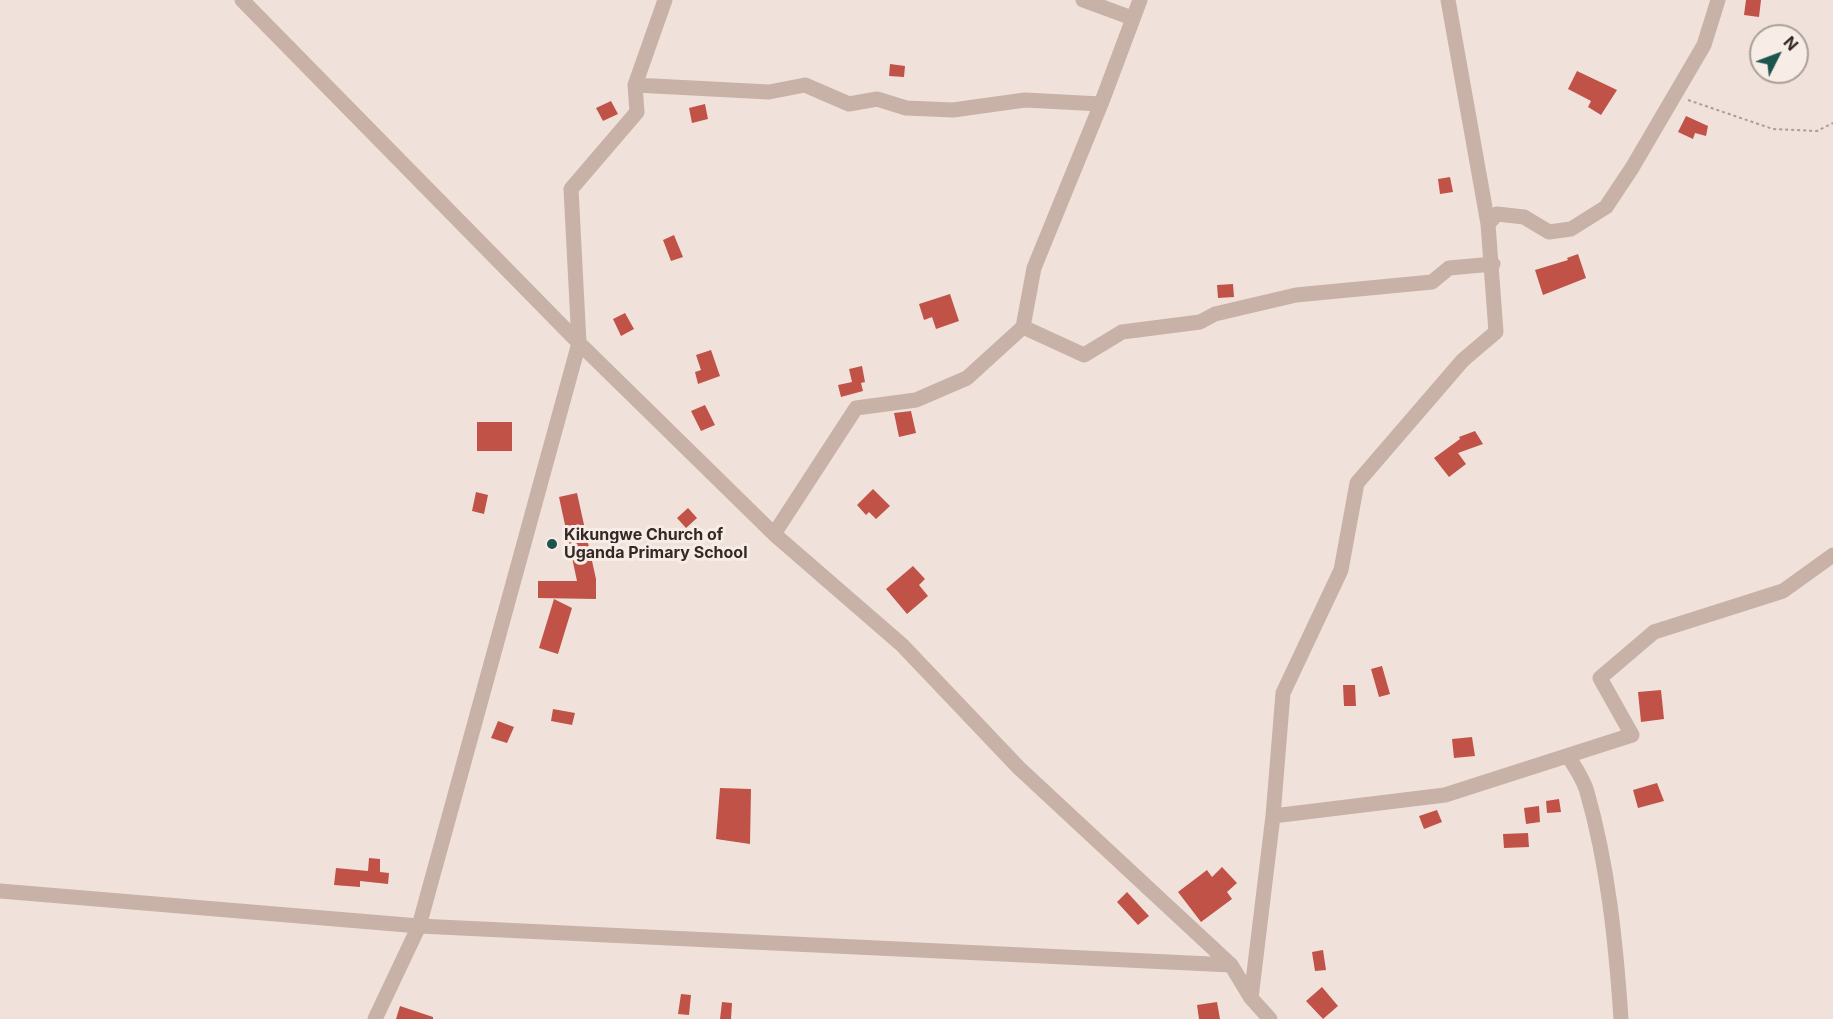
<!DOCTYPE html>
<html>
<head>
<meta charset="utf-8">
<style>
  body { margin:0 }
  #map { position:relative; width:1833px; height:1019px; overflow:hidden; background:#f0e2da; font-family:Inter,sans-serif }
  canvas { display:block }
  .north { position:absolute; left:1749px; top:24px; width:60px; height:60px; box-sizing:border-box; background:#f8ede6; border:2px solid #aa9f9a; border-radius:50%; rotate:48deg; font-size:16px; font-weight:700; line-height:24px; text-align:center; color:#352927 }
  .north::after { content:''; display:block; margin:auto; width:21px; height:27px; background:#1e544f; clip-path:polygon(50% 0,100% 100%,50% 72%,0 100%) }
</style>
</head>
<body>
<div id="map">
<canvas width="1833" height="1019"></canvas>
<div class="north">N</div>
</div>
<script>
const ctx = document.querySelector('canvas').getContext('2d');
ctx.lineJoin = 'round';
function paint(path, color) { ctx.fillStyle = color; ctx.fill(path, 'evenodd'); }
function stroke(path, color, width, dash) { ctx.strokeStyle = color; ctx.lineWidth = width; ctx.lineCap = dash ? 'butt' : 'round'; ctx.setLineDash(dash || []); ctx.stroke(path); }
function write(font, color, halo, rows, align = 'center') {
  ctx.font = font + ' Inter,sans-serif'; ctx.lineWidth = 6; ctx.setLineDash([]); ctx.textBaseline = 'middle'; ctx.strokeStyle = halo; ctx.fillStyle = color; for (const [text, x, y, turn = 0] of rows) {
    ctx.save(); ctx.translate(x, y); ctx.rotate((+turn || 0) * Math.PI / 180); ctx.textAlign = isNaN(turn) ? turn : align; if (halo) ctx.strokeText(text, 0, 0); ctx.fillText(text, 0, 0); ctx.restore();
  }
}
paint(new Path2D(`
  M1746,0H1761L1759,17L1744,15Z
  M890,64L905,66L904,77L889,76Z
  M1577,71L1617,90L1601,115L1588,107L1591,101L1568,89Z
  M611,101L618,114L603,121L596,108Z
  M705,104L708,119L692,123L689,108Z
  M1686,116L1708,126L1706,136L1695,133L1693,139L1678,132Z
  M1450,177L1453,192L1440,194L1438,179Z
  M674,235L683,257L671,261L663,240Z
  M1578,254L1586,278L1543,295L1535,270L1568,260L1567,258Z
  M1233,284L1234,297L1218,298L1217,285Z
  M950,294L959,321L936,329L932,317L924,320L919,304Z
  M625,313L634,329L621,336L613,319Z
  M711,350L720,376L698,384L695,372L701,370L696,355Z
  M862,366L865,382L861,383L863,391L841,397L838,385L852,382L849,369Z
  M705,405L715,425L701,431L691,411Z
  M911,411L916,433L899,437L894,413Z
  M477,422H512V451H477Z
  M1475,431L1483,444L1458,453L1466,464L1449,477L1434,458L1460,439L1459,437Z
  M873,489L890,506L876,519L869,512L866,515L857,505Z
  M476,492L488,495L484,514L472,511Z
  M577,493L596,579V599L538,598V581H577L559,497Z
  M688,508L697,518L686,528L677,518Z
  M913,566L925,579L919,585L928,596L907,614L886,589Z
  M554,599L572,608L558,654L539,648Z
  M1382,666L1390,694L1379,697L1371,669Z
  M1343,685H1355L1356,706H1344Z
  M1661,690L1664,719L1641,722L1638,692Z
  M553,709L575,713L572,725L551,721Z
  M498,721L514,727L507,743L491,738Z
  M1472,737L1475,756L1454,758L1452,739Z
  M1657,783L1664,801L1638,808L1633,790Z
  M720,788L751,789L750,844L716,839Z
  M1559,799L1561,812L1547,813L1546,801Z
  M1539,806L1540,822L1526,824L1524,808Z
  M1437,810L1442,822L1424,829L1419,816Z
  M1528,833L1529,847L1504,848L1503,834Z
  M369,858L380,859V872L389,873L388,884L360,881V887L334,885L336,868L368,871Z
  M1222,867L1237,883L1227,892L1232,899L1201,922L1178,892L1207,870L1212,877Z
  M1127,892L1149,916L1138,925L1117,902Z
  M1323,950L1326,970L1315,971L1312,952Z
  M1322,987L1338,1006L1323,1019L1306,1001Z
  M681,994L691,995L689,1015L678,1014Z
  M722,1002L732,1003L731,1019H720Z
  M1217,1002L1220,1019H1199L1197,1005Z
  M400,1006L433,1017V1019H396Z`), '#c15247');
stroke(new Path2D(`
  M1688,100L1773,129L1817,131L1833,123`), '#b49a91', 2, [3, 3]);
stroke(new Path2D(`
  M242,0L579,343L774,534L902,645L1019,768L1231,965L1251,998L1270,1019
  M1083,0L1132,18
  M1448,0L1488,224
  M635,85L769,92L805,85L849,104L877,99L906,108L953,110L1025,100L1101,104L1140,0
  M1101,104L1034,268L1023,327L1084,355L1122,332L1200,322L1215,314L1296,295L1432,282L1449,268L1493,264
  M774,534L856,408L916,400L967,378L1023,327
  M1568,756C1575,767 1584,780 1587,792C1608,865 1616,944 1621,1019
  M1273,816L1283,693L1341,570L1357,483L1463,360L1496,332L1488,224L1497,214L1524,217L1549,232L1571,229L1606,207L1632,168L1704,45L1718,0
  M0,891L419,926L1231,965
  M1251,998L1273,816L1445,795L1632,735L1600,678L1654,632L1783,591L1833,555
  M375,1019L419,926L579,343L571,189L637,112L635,85L665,0`), '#c8b1a7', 15);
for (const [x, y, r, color] of [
  [552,544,6,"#1e544f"]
]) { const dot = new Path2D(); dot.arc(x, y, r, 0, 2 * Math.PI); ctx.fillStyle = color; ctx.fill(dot); stroke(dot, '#f8ede6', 2); }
write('bold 16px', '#352927', '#f8ede6', [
  ["Kikungwe Church of",564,535],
  ["Uganda Primary School",564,553]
], 'left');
</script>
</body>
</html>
